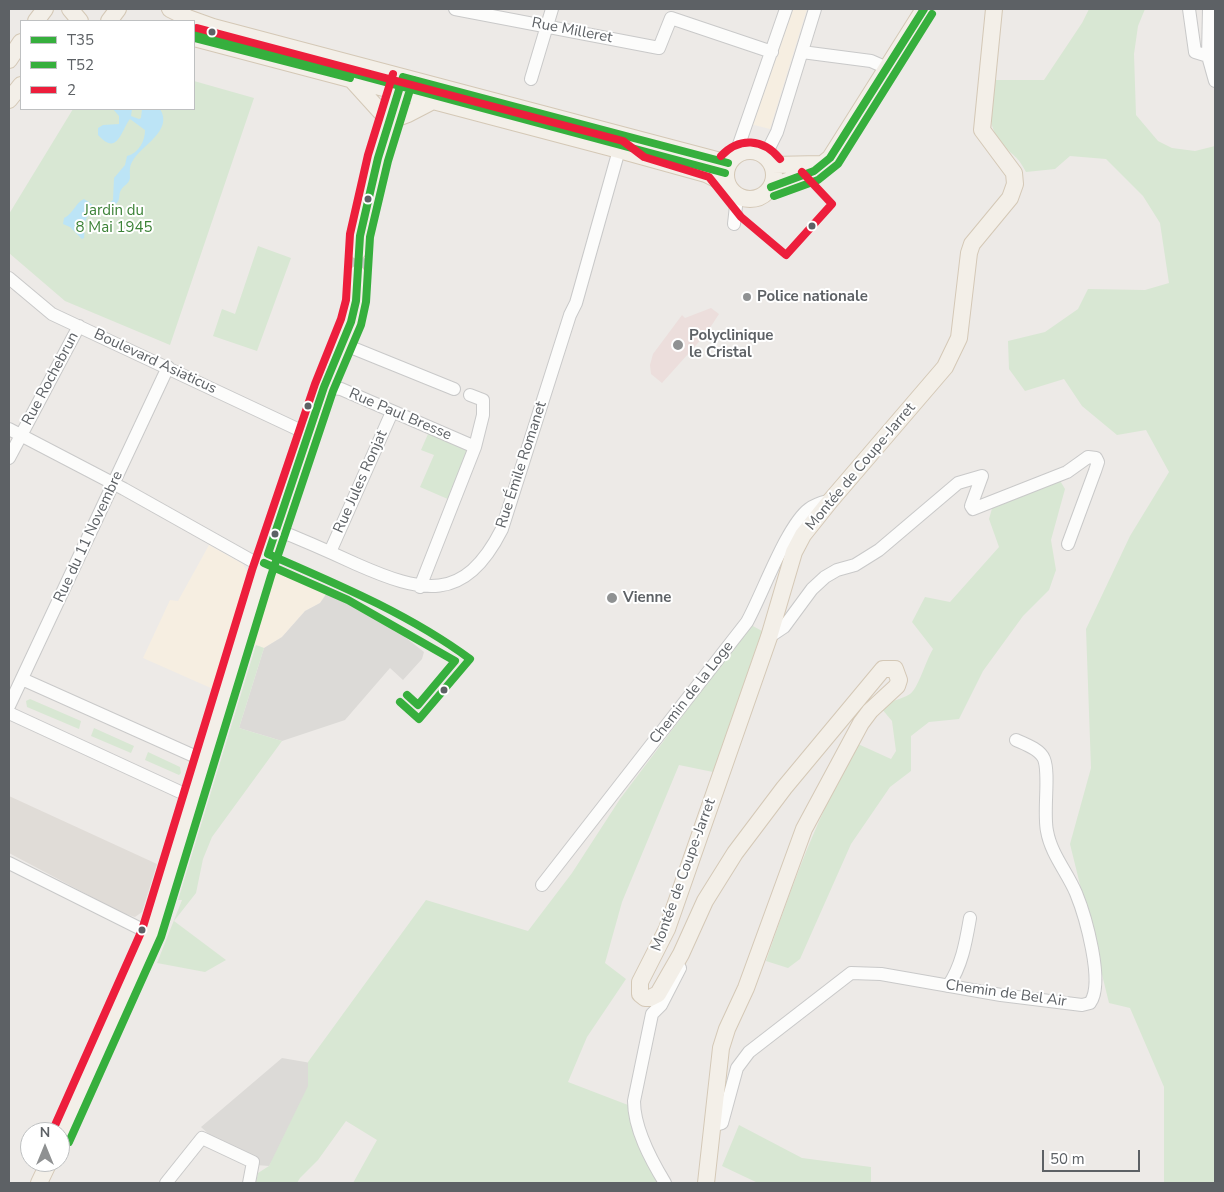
<!DOCTYPE html>
<html>
<head>
<meta charset="utf-8">
<style>
  body { margin:0 }
  #map { position:relative; width:1224px; height:1192px; overflow:hidden; background:#edeae7; font-family:"Nunito Sans",sans-serif }
  canvas { display:block }
  .frame { position:absolute; inset:0; border:10px solid #5d6165; pointer-events:none }
  .legend { position:absolute; left:20px; top:20px; width:175px; height:90px; box-sizing:border-box; background:#fff; border:1px solid #bec0c1; margin:0; padding:6px 9px; list-style:none; font-size:15px; color:#5d6165 }
  .legend li { display:flex; align-items:center; gap:10px; height:25px }
  .legend b { width:25px; border:1px solid #bec0c1 }
  .north { position:absolute; left:20px; top:1122px; width:50px; height:50px; box-sizing:border-box; background:#fff; border:1px solid #bec0c1; border-radius:50%; rotate:0deg; font-size:14px; font-weight:700; line-height:20px; text-align:center; color:#5d6165 }
  .north::after { content:''; display:block; margin:auto; width:18px; height:22px; background:#8f9192; clip-path:polygon(50% 0,100% 100%,50% 72%,0 100%) }
  .scale { position:absolute; left:1042px; top:1150px; width:98px; height:22px; box-sizing:border-box; border:2px solid #5d6165; border-top:0; padding-left:6px; font-size:15px; line-height:18px; white-space:nowrap; color:#5d6165; -webkit-text-stroke:4px #fff; paint-order:stroke }
</style>
</head>
<body>
<div id="map">
<canvas width="1224" height="1192"></canvas>
<div class="frame"></div>
<ul class="legend">
<li><b style="height:6px;background:#36af3d"></b>T35</li>
<li><b style="height:6px;background:#36af3d"></b>T52</li>
<li><b style="height:6px;background:#ed1e3c"></b>2</li>
</ul>
<div class="north">N</div>
<div class="scale">50 m</div>
</div>
<script>
const ctx = document.querySelector('canvas').getContext('2d');
ctx.lineJoin = 'round';
function paint(path, color) { ctx.fillStyle = color; ctx.fill(path, 'evenodd'); }
function stroke(path, color, width, dash) { ctx.strokeStyle = color; ctx.lineWidth = width; ctx.lineCap = dash ? 'butt' : 'round'; ctx.setLineDash(dash || []); ctx.stroke(path); }
function write(font, color, halo, rows, align = 'center') {
  ctx.font = font + ' "Nunito Sans",sans-serif'; ctx.lineWidth = 4; ctx.setLineDash([]); ctx.textBaseline = 'middle'; ctx.strokeStyle = halo; ctx.fillStyle = color; for (const [text, x, y, turn = 0] of rows) {
    ctx.save(); ctx.translate(x, y); ctx.rotate((+turn || 0) * Math.PI / 180); ctx.textAlign = isNaN(turn) ? turn : align; if (halo) ctx.strokeText(text, 0, 0); ctx.fillText(text, 0, 0); ctx.restore();
  }
}
paint(new Path2D(`
  M780,9H807L770,129L742,122Z
  M209,545L243,564L247,572L213,689L143,658L170,600L178,601Z
  M284,571L329,590L320,603L305,611L282,637L264,648L252,644L272,576L277,572Z`), '#f6eee1');
paint(new Path2D(`
  M329,590L387,623L424,652L422,659L403,680L390,668L345,720L282,741L239,728L264,648L282,637L305,611L320,603Z
  M282,1058L340,1068L269,1166L256,1165L213,1138L201,1127Z`), '#dcdad7');
paint(new Path2D(`
  M9,796L157,864L142,912L135,917L122,913L9,853Z`), '#e0dcd7');
paint(new Path2D(`
  M711,308L719,314L706,334L662,383L651,374L650,365L653,354L682,315L685,318Z`), '#ecdedc');
paint(new Path2D(`
  M1089,9H1145L1138,26L1134,54L1136,115L1158,141L1172,148L1195,151L1215,146V1183H1164V1087L1130,1008L1109,1003L1070,844L1091,768L1086,629L1130,536L1169,472L1146,430L1117,435L1082,406L1064,379L1025,391L1009,369L1008,341L1045,332L1078,309L1088,289L1145,290L1169,283L1160,223L1143,196L1106,159L1070,156L1055,169L1026,172C1017,155 1014,157 1003,145C985,125 991,104 991,80H1044L1082,23Z
  M194,81L254,98L170,345L65,301L9,253V214L73,109H194Z
  M258,246L291,258L257,351L213,336L222,309L235,314Z
  M428,434L470,450L450,500L420,487L434,455L421,450Z
  M1059,479L1065,489L1051,540L1056,570L1049,590L1023,616L983,671L959,719L929,722L911,736V771L890,787L851,844L800,959L788,968L766,961C792,886 818,813 858,744L891,759L896,751L892,721L881,708C890,700 901,700 910,694C918,689 926,660 933,649L912,622L925,597L950,602L999,547L989,519L993,505Z
  M751,625L762,631L713,772L679,765L622,902L605,963L626,979L587,1037L568,1082L628,1105L648,1165L658,1183H353L377,1140L346,1121L318,1160L300,1178L297,1183H256L258,1173L269,1166L308,1086V1062L426,900L528,931L572,873L620,799Z
  M256,645L264,648L239,728L282,741L212,837L203,859L196,893L174,921L226,960L205,972L157,963L182,900H178Z
  M30,699L81,721L79,729L27,707L26,701Z
  M94,728L134,746L131,753L91,736Z
  M148,752L180,767L181,773L179,775L145,760Z
  M739,1125L802,1158L871,1167V1183H758L722,1166Z`), '#d8e7d3');
paint(new Path2D(`
  M113,109H132L131,116L139,119L141,118L142,109H160C174,131 140,146 132,162C129,167 130,172 130,178C129,184 124,185 121,190C118,195 121,199 116,204C107,213 88,206 85,223C83,228 85,233 84,238L82,239L70,227L63,224L64,218C74,213 75,203 84,199L97,208L106,206L113,200L114,178L125,165L127,156C139,153 145,141 145,130L130,119C121,130 118,157 98,135V128L103,125L119,124V116Z`), '#bce4f6');
stroke(new Path2D(`
  M357,274L358,251`), '#c9c8c6', 16, [16, 8]);
const minor = new Path2D(`
  M455,9L659,48L671,18L772,52
  M1189,9L1195,52L1208,56
  M1209,9L1208,56L1215,81
  M802,52L871,61L887,68
  M531,79L552,9
  M735,156L786,9
  M765,156L777,132L815,9
  M734,224L737,197
  M9,278L52,314L308,434
  M343,344L454,389
  M324,387L341,389L475,447
  M9,429L124,489L263,567
  M9,458L79,326
  M275,529C303,540 330,552 356,564C422,593 464,604 502,529L570,315L576,303L619,150
  M330,552L392,412
  M420,587L475,447L483,415V400L470,395
  M769,637L784,627L812,589L825,577L837,570L855,565L879,550L958,483L982,476L971,506L973,509L1067,472L1088,457L1096,458L1098,462L1095,471L1068,544
  M22,679L203,760
  M9,706L168,367
  M9,713L191,797
  M9,863L151,934
  M542,885L747,622C762,595 787,525 809,509C815,504 823,502 831,500
  M948,986C962,966 966,941 970,918
  M712,1126L722,1123L737,1068L749,1052L851,973L881,974L1001,995L1082,1005L1090,1003C1105,983 1085,915 1076,893C1067,872 1051,854 1047,831C1043,811 1050,774 1044,759C1040,749 1025,744 1016,740
  M166,1183L202,1138L253,1162L249,1183
  M665,1183C651,1160 634,1129 634,1101L652,1014L661,1005L680,968`);
const major = new Path2D(`
  M70,9L80,21
  M170,9L188,18L213,27L728,163
  M36,21L45,9
  M109,21L118,9
  M194,38L619,150L706,174L726,184
  M9,60L21,42
  M350,78L389,121
  M9,100L21,85
  M389,121L408,114L435,100
  M726 175a24 24 0 1 1 48 0a24 24 0 1 1-48 0Z
  M772,165L820,164
  M771,187L814,171L830,158L924,9
  M358,251L378,158L401,81
  M60,1138L151,934L261,573L324,387L351,322L356,301L357,274
  M39,1183L49,1162
  M706,1183L721,1048L727,1029L746,988L804,829L861,723L870,711L897,686L899,680L895,669H883L784,788L735,853L705,901L681,954L658,994L650,998H645L640,994V982L667,929L769,637L794,552L803,535L831,500L945,367L959,338L969,253L972,244L1010,198L1015,184L1014,173L982,130L994,9`);
stroke(minor, '#c9c9c9', 14);
stroke(major, '#d4c8b6', 18);
stroke(minor, '#fcfcfb', 12);
stroke(major, '#f3efe8', 16);
stroke(new Path2D(`
  M194,38L350,78
  M403,77L728,163
  M771,187L814,171L830,158L924,9
  M268,554L324,387L351,322L356,301L360,236L378,158L403,77
  M268,554C337,584 409,614 470,659L419,719L400,702`), '#36af3d', 8);
stroke(new Path2D(`
  M194,31L725,173
  M774,196L818,180L838,164L932,14
  M264,563L348,600L455,661L418,705L407,695
  M69,1142L161,937L271,576L333,391L361,325L366,302L370,237L388,161L413,80`), '#36af3d', 8);
stroke(new Path2D(`
  M197,28L623,141L644,157L709,177L741,217L786,255L832,204L802,172
  M721,156C739,137 763,138 780,159
  M52,1132L142,930L252,570L315,384L341,319L346,300L350,234L368,155L393,74`), '#ed1e3c', 8);
for (const [x, y, r, color] of [
  [212,32,4.5,"#5d6165"],
  [368,199,4.5,"#5d6165"],
  [812,226,4.5,"#5d6165"],
  [747,297,5,"#8f9192"],
  [678,345,6,"#8f9192"],
  [308,406,4.5,"#5d6165"],
  [275,534,4.5,"#5d6165"],
  [612,598,6,"#8f9192"],
  [444,690,4.5,"#5d6165"],
  [142,930,4.5,"#5d6165"]
]) { const dot = new Path2D(); dot.arc(x, y, r, 0, 2 * Math.PI); ctx.fillStyle = color; ctx.fill(dot); stroke(dot, '#fff', 2); }
write('15px', '#5d6165', '#fff', [
  ["Rue Milleret",572,31,11],
  ["Boulevard Asiaticus",155,362,25],
  ["Rue Rochebrun",51,379,-62],
  ["Rue Paul Bresse",400,415,23],
  ["Rue Émile Romanet",522,465,-72],
  ["Montée de Coupe-Jarret",861,467,-50],
  ["Rue Jules Ronjat",361,482,-66],
  ["Rue du 11 Novembre",89,537,-65],
  ["Chemin de la Loge",692,693,-52],
  ["Montée de Coupe-Jarret",684,875,-70],
  ["Chemin de Bel Air",1006,994,8]
]);
write('15px', '#3c8237', '#fff', [
  ["Jardin du",114,211],
  ["8 Mai 1945",114,228]
]);
write('bold 15px', '#5d6165', '#fff', [
  ["Police nationale",757,297],
  ["Polyclinique",689,336],
  ["le Cristal",689,353],
  ["Vienne",623,598]
], 'left');
</script>
</body>
</html>
